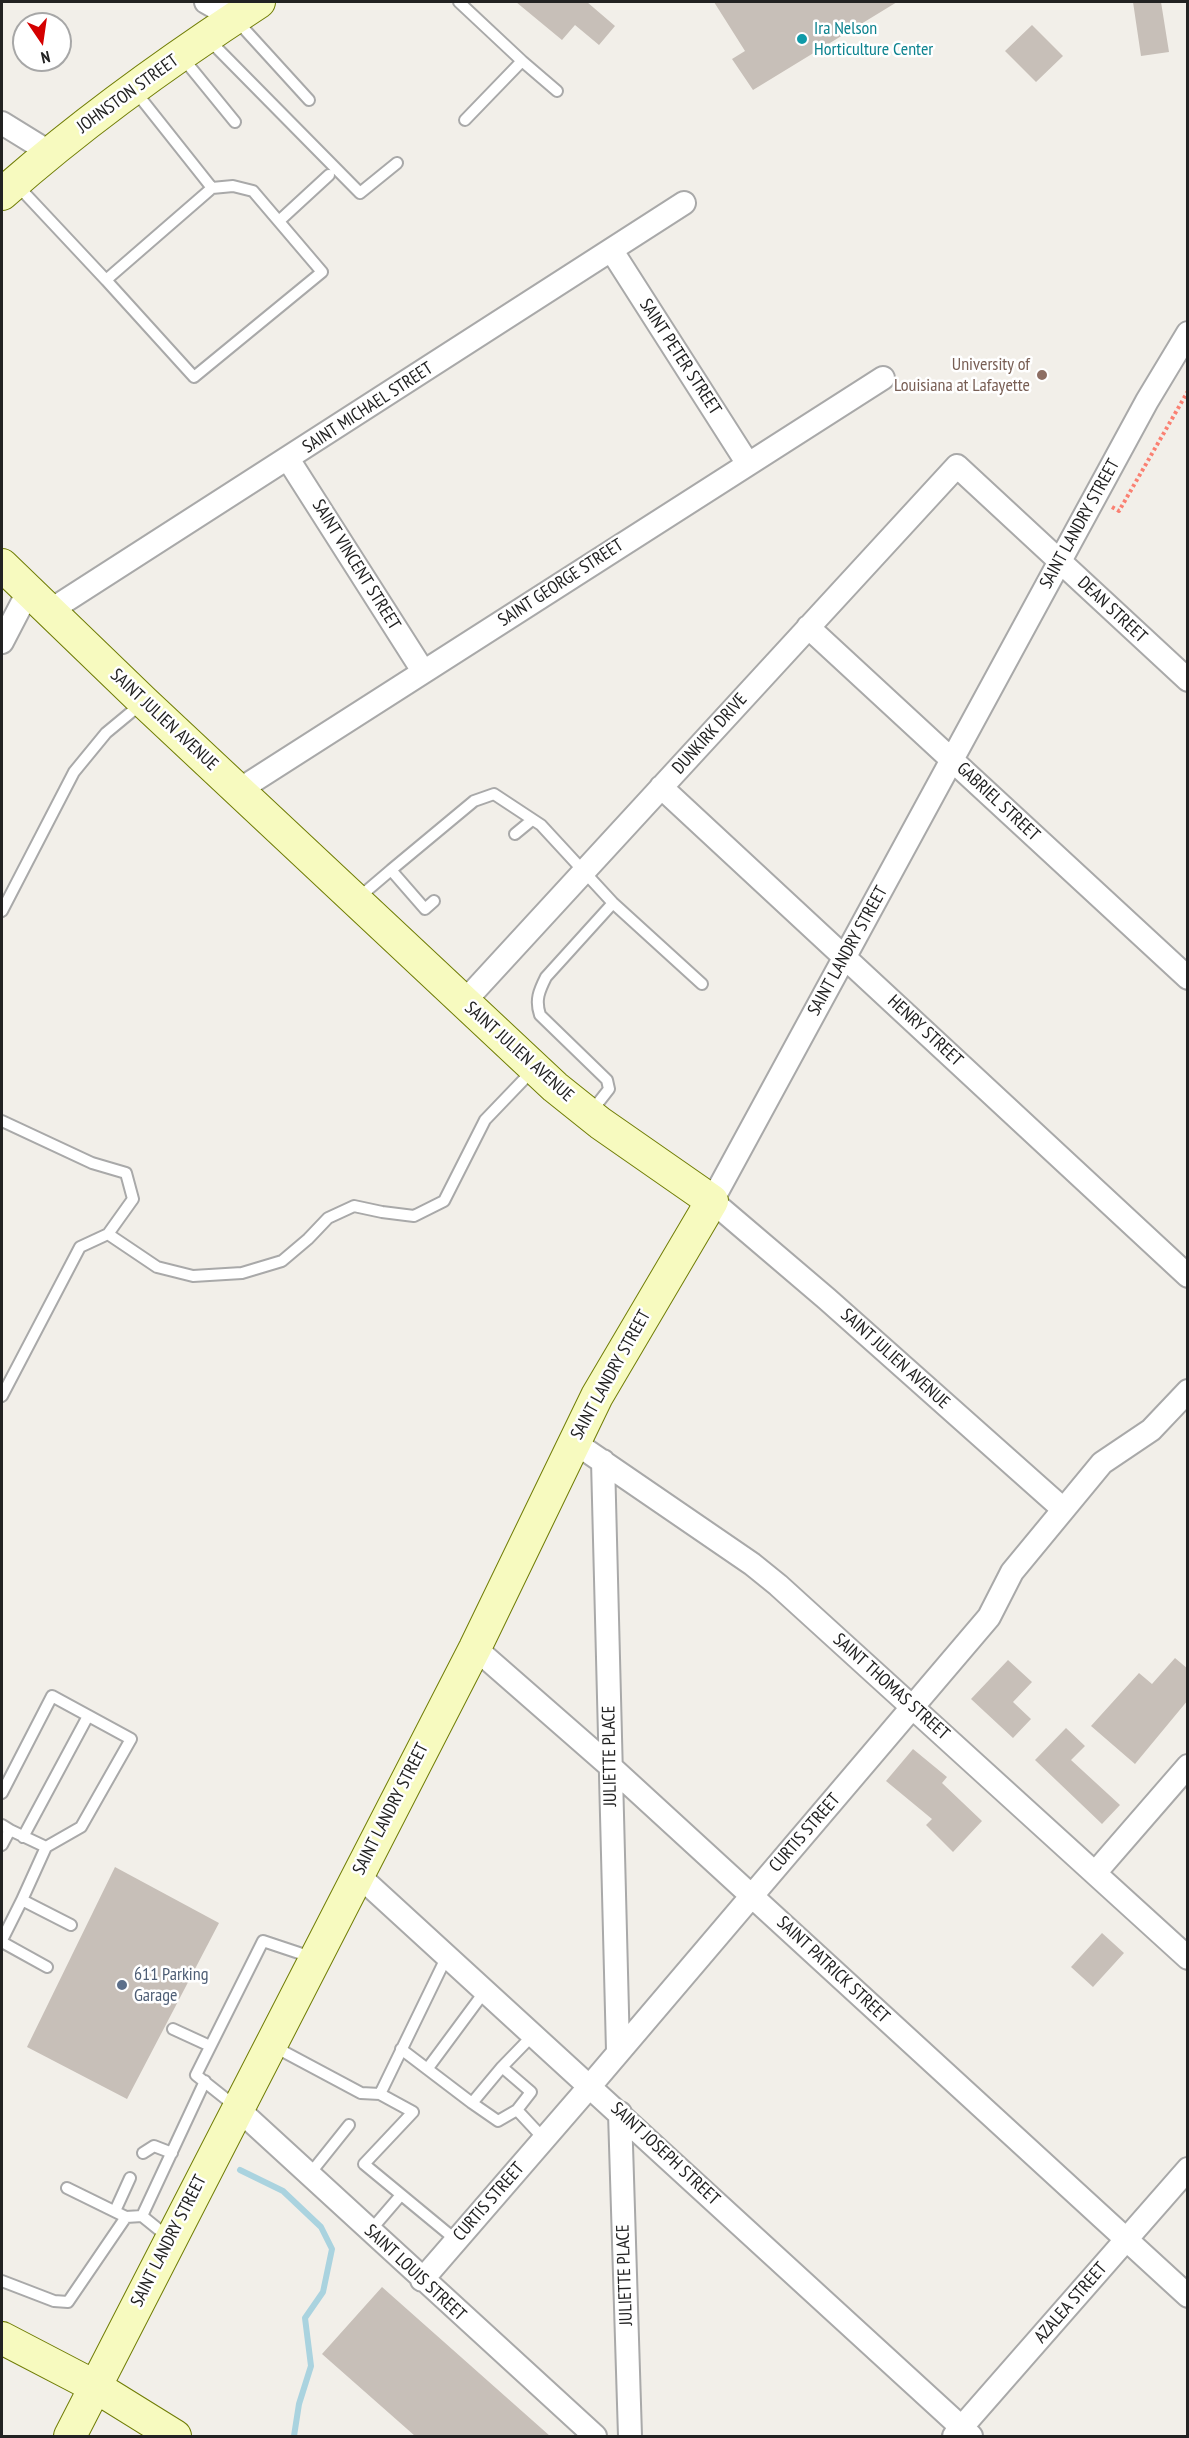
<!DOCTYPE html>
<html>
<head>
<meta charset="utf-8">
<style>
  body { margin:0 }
  #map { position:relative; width:1189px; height:2438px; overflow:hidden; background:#f2efe9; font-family:"PT Sans Narrow",sans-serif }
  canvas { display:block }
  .frame { position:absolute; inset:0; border:3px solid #222; pointer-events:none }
  .north { position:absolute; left:12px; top:12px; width:60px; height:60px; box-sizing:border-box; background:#fff; border:2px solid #a7a7a7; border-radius:50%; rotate:167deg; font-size:16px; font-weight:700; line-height:24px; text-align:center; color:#222 }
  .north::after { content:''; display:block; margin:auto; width:21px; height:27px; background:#d40000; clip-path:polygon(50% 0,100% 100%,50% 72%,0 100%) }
</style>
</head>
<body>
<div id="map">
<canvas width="1189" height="2438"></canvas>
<div class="frame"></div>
<div class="north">N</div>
</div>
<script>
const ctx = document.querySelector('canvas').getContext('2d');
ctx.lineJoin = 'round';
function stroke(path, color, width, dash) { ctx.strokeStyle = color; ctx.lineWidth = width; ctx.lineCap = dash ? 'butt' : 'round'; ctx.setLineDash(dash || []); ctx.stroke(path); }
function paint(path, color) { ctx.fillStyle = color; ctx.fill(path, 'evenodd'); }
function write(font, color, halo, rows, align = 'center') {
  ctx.font = font + ' "PT Sans Narrow",sans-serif'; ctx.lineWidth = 5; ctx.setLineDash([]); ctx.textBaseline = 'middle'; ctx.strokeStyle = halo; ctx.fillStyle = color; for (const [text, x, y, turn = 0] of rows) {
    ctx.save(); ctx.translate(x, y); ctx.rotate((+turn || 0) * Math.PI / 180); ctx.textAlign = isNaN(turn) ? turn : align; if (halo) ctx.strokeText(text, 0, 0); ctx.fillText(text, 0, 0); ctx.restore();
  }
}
stroke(new Path2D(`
  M240,2170L283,2191L321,2227L332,2249L323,2292L305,2318L311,2366L299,2404L294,2436`), '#aad3df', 6);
paint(new Path2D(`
  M516,2H587L615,26L599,45L575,25L562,40Z
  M714,2H897L753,90L732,59L745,51Z
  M1133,2H1161L1169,52L1141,56Z
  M1032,25L1063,56L1036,82L1005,51Z
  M1175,1658L1188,1669V1700L1135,1764L1091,1726L1139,1673L1152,1684Z
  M1008,1660L1032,1682L1013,1702L1031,1719L1013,1738L971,1699Z
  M1066,1728L1085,1746L1071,1760L1120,1805L1102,1824L1035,1760Z
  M913,1749L947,1777L942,1783L982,1821L953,1852L926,1825L932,1819L886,1781Z
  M115,1867L219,1923L127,2099L27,2047Z
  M1102,1933L1124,1953L1093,1987L1071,1967Z
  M382,2287L550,2436H415L322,2354Z`), '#c7bfb8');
const lane = new Path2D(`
  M459,2L522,61L465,120
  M237,21L309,100
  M208,39L360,193L397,163
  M182,57L235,122
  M522,61L557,91
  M16,184L106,280L212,188L135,91
  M279,221L329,175
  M106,280L194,377L322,272L253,191L233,186L212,188
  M515,834L532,820
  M357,899L391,870
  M434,901L425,909L391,870L474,801L494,794L541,825L613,903L702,984
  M2,911L74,772L106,733L141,704
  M591,1112L609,1089L607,1080L540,1015C535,1000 539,991 546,977L613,903
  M2,1121L92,1163L126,1173L133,1199L108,1234L80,1247L2,1396
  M108,1234L157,1267L193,1276L242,1273L282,1261L308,1239L328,1218L354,1206L382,1212L414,1216L444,1201L485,1120L532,1071
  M2,1793L52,1696L131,1739L81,1827L46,1847L10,1830
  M2,1825L10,1830L2,1845
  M23,1837L88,1716
  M46,1847L22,1900L71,1925
  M2,1940L22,1900
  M2,1942L47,1967
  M173,2029L210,2046
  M534,2034L502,2067L531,2092L517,2110L544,2139
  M273,2046L361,2093L380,2094L447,1956
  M401,2049L472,2103
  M502,2067L472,2103L498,2121L517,2110
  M428,2068L485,1991
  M380,2094L413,2112L364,2164L456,2240
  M235,2106L196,2075L263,1941L314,1958
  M143,2153L154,2146L172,2153
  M309,2175L349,2125
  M67,2188L126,2217
  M115,2211L130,2178
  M370,2231L401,2195
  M168,2237L142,2216L205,2081
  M2,2281L54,2301L68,2302L126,2217L142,2216`);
const street = new Path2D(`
  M206,2L234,18
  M2,123L49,152
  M612,251L748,464
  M288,459L423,671
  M51,610L684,203
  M808,627L1188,978
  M2,642L29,590
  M661,787L1188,1276
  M239,790L883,378
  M463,1003L957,466L1188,680
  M574,1442L752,1564L778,1585L1188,1958
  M603,1461L618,2051
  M1063,1509L827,1299L712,1201L1147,401L1188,333
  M475,1648L611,1767L1188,2296
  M1095,1873L1188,1766
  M357,1874L971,2436
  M237,2108L595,2436
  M620,2113L630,2436
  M422,2280L590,2086L989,1617L1012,1572L1102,1463L1151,1430L1188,1391
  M954,2436L1188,2169`);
const secondary = new Path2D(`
  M2,194C82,123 170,60 259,2
  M2,565L144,702L555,1087L600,1123L712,1201L597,1396L475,1648L70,2436
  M2,2338L96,2387L175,2436`);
stroke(lane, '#a9a9a9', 14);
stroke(street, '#a9a9a9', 26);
stroke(secondary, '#707d05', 34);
stroke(new Path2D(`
  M1112,507L1119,511L1188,391`), '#fa8072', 4, [3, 3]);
stroke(lane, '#fff', 10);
stroke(street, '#fff', 22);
stroke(secondary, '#f7fabf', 32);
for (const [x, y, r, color] of [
  [802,39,6,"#0f9aa8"],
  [1042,375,6,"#8d6e63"],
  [122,1985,6,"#5c6f8a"]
]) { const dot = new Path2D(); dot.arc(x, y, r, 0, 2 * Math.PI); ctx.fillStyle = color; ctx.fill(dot); stroke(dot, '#fff', 2); }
write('18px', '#0d838f', '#fff', [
  ["Ira Nelson",814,29],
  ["Horticulture Center",814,50]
], 'left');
write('18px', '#222', '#fff', [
  ["JOHNSTON STREET",128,94,-36],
  ["SAINT PETER STREET",680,357,57],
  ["SAINT MICHAEL STREET",368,408,-33],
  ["SAINT LANDRY STREET",1080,524,-61],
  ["SAINT VINCENT STREET",356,565,58],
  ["SAINT GEORGE STREET",561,583,-33],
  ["DEAN STREET",1112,610,43],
  ["SAINT JULIEN AVENUE",164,720,43],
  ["DUNKIRK DRIVE",710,734,-48],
  ["GABRIEL STREET",998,802,43],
  ["SAINT LANDRY STREET",848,951,-61],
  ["HENRY STREET",925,1031,43],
  ["SAINT JULIEN AVENUE",519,1052,42],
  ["SAINT JULIEN AVENUE",895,1359,42],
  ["SAINT LANDRY STREET",611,1375,-61],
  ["SAINT THOMAS STREET",891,1687,42],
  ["JULIETTE PLACE",610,1756,-91],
  ["SAINT LANDRY STREET",391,1809,-63],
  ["CURTIS STREET",805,1833,-49],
  ["SAINT PATRICK STREET",833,1970,43],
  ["SAINT JOSEPH STREET",665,2154,43],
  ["CURTIS STREET",489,2202,-49],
  ["SAINT LANDRY STREET",169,2241,-63],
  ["SAINT LOUIS STREET",415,2273,43],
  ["JULIETTE PLACE",625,2275,-92],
  ["AZALEA STREET",1071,2303,-49]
]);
write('18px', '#785e54', '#fff', [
  ["University of",1030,365],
  ["Louisiana at Lafayette",1030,386]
], 'right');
write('18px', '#4e5e75', '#fff', [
  ["611 Parking",134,1975],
  ["Garage",134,1996]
], 'left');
</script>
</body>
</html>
